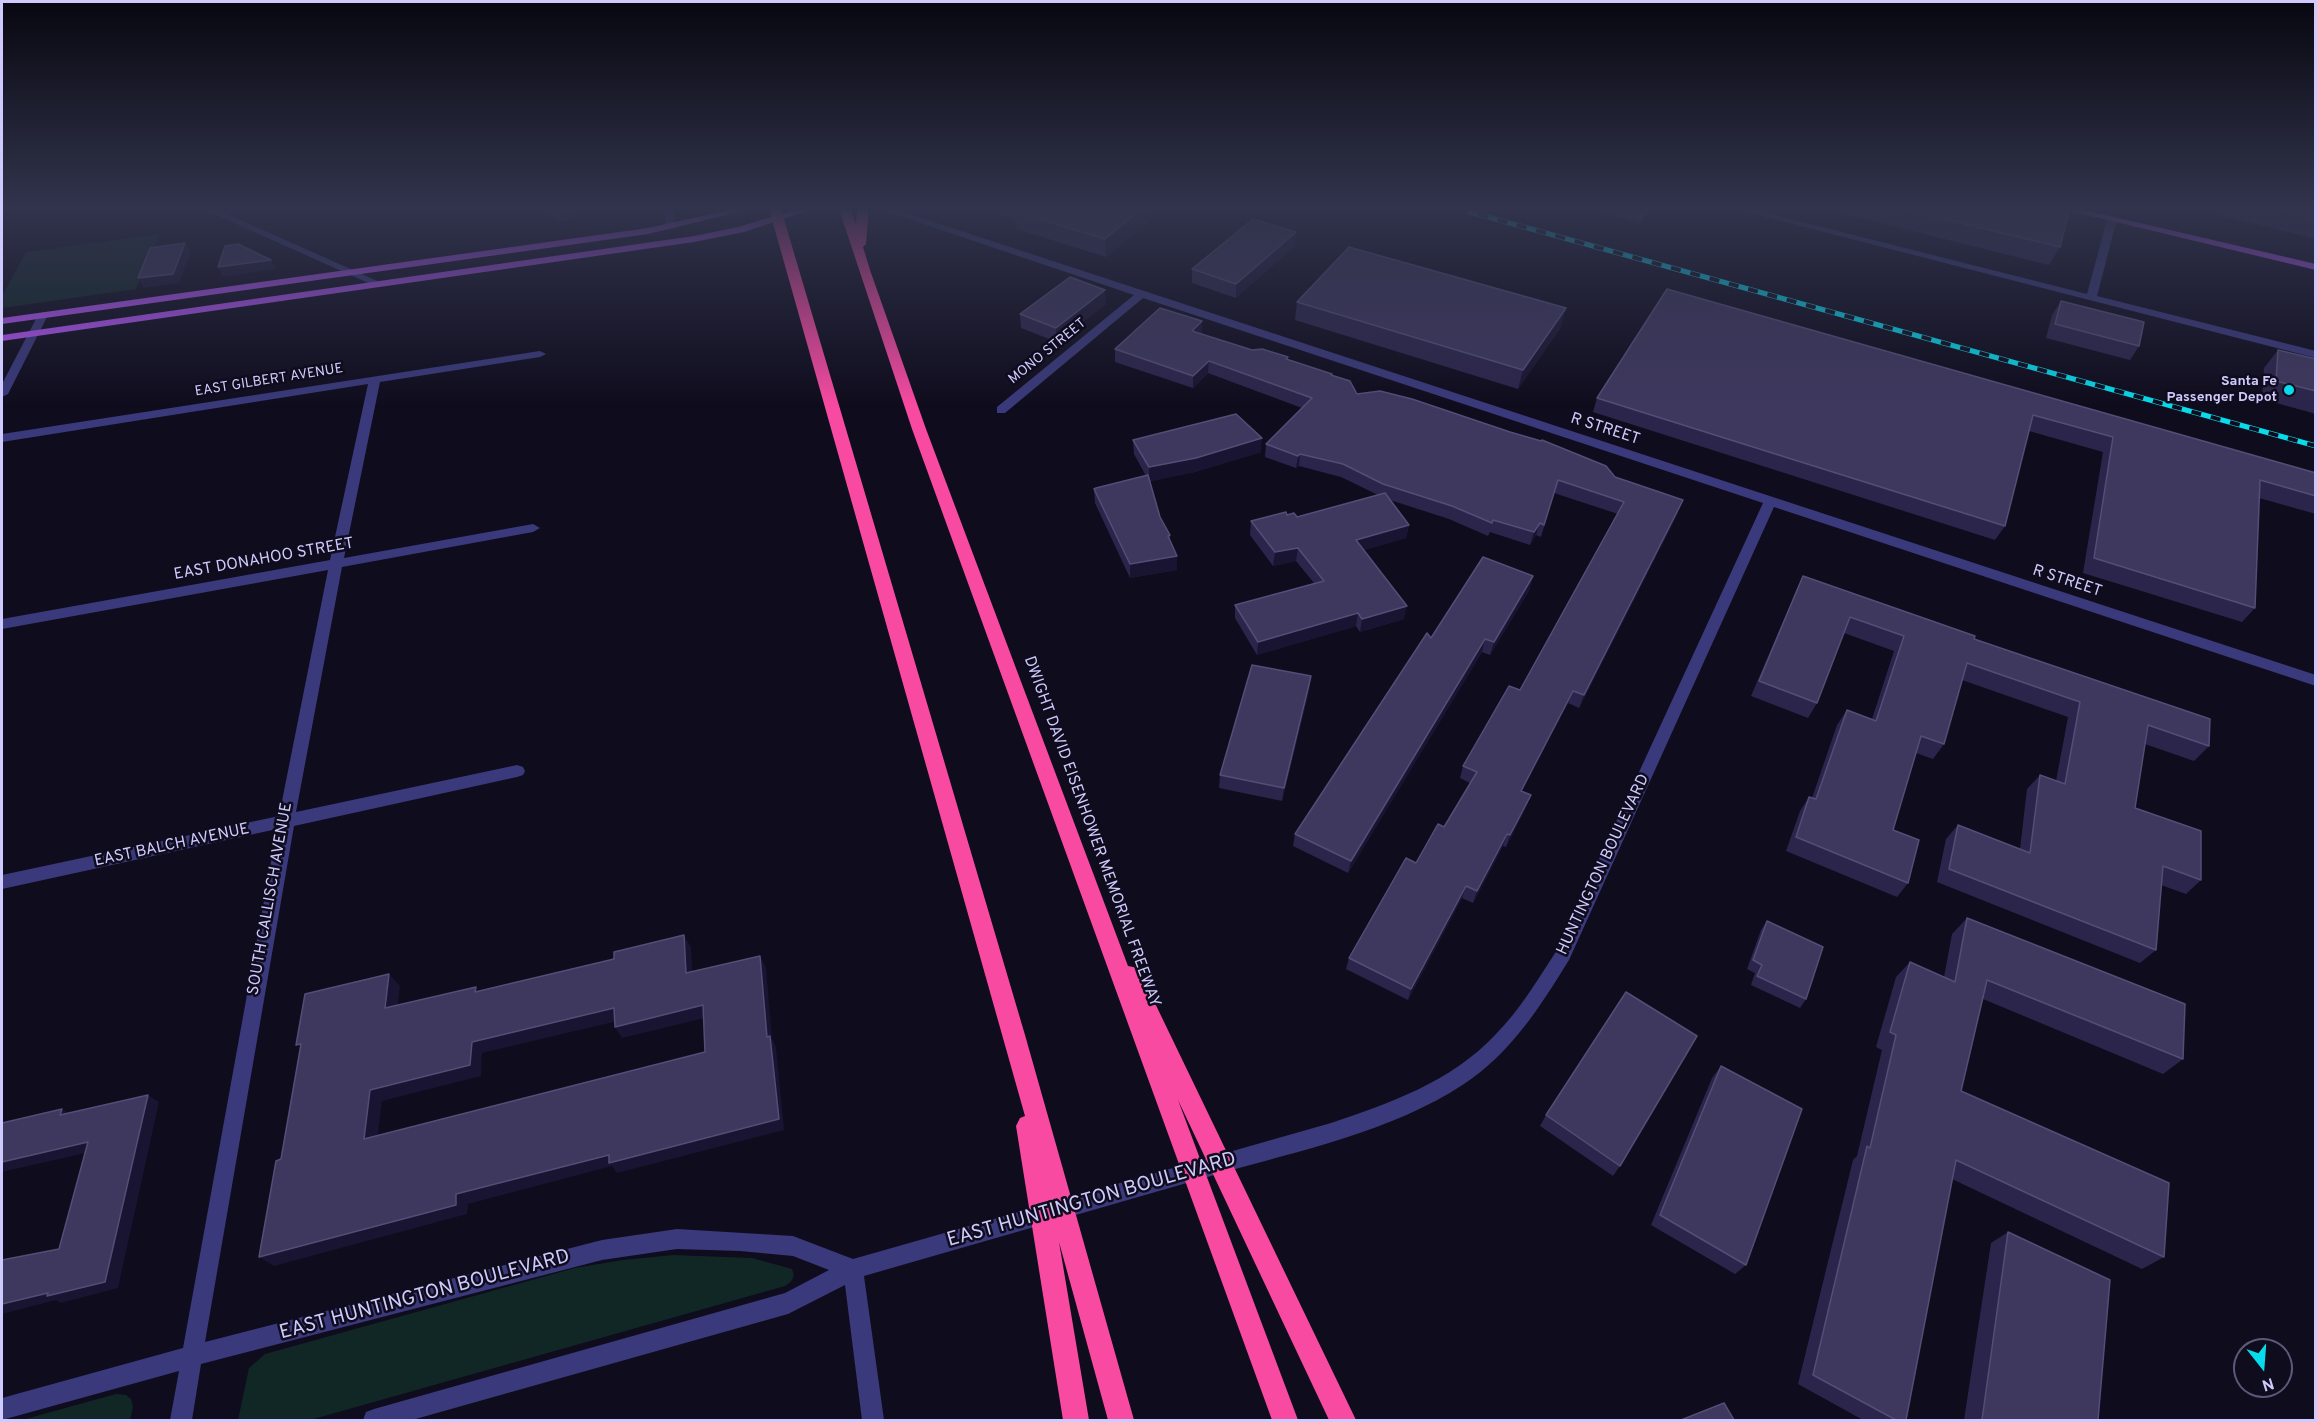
<!DOCTYPE html>
<html>
<head>
<meta charset="utf-8">
<style>
  body { margin:0 }
  #map { position:relative; width:2317px; height:1422px; overflow:hidden; background:#0f0c1d; font-family:Overpass,sans-serif }
  canvas { display:block }
  .frame { position:absolute; inset:0; border:3px solid #cfcafd; pointer-events:none }
  .north { position:absolute; left:2233px; top:1338px; width:60px; height:60px; box-sizing:border-box; background:#0f0c1d; border:2px solid #5c5877; border-radius:50%; rotate:163deg; font-size:16px; font-weight:700; line-height:24px; text-align:center; color:#cfcafd }
  .north::after { content:''; display:block; margin:auto; width:21px; height:27px; background:#08dbec; clip-path:polygon(50% 0,100% 100%,50% 72%,0 100%) }
</style>
</head>
<body>
<div id="map">
<canvas width="2317" height="1422"></canvas>
<div class="frame"></div>
<div class="north">N</div>
</div>
<script>
const ctx = document.querySelector('canvas').getContext('2d');
ctx.lineJoin = 'round';
function paint(path, color) { ctx.fillStyle = color; ctx.fill(path, 'evenodd'); }
function stroke(path, color, width, dash) { ctx.strokeStyle = color; ctx.lineWidth = width; ctx.lineCap = dash ? 'butt' : 'round'; ctx.setLineDash(dash || []); ctx.stroke(path); }
function write(font, color, halo, rows, align = 'center') {
  ctx.font = font + ' Overpass,sans-serif'; ctx.lineWidth = 5; ctx.setLineDash([]); ctx.textBaseline = 'middle'; ctx.strokeStyle = halo; ctx.fillStyle = color; for (const [text, x, y, turn = 0] of rows) {
    ctx.save(); ctx.translate(x, y); ctx.rotate((+turn || 0) * Math.PI / 180); ctx.textAlign = isNaN(turn) ? turn : align; if (halo) ctx.strokeText(text, 0, 0); ctx.fillText(text, 0, 0); ctx.restore();
  }
}
paint(new Path2D(`
  M160,234L136,289L2,308V296L26,252Z
  M673,1255L752,1258L792,1269C796,1277 792,1282 785,1286L310,1420H238L249,1368L265,1354L575,1268L623,1260Z
  M116,1394L126,1395L131,1399L133,1407L130,1420H22Z`), '#102726');
paint(new Path2D(`
  M203,209H216L384,284L379,287L375,286Z
  M664,209H674L675,229L666,227Z
  M879,209H894L2316,675V686L1774,507L1569,960C1540,1007 1511,1053 1464,1084C1391,1132 1301,1150 1218,1174C1100,1208 982,1242 864,1276L884,1420H862L845,1285L788,1314L412,1420H363L366,1412L374,1409L785,1293L829,1270L793,1256L740,1251L677,1249L602,1260L201,1364L192,1420H170L179,1371L2,1420V1398L183,1348L277,829L2,889V875L279,816L328,570L2,629V619L330,560L368,384L2,442V434L540,351L546,354L540,357L380,382L344,558L533,524L540,528L533,532L342,567L296,812L517,765L523,767L525,771L523,775L517,777L294,826L205,1342L602,1240L677,1229L793,1236L853,1259L1331,1123C1390,1103 1451,1082 1495,1035C1520,1010 1538,979 1557,950L1763,503L1143,298L1005,413H997V407L1134,295Z
  M1734,209H1751L2087,294L2107,219L2116,217L2117,219L2097,296L2316,351V358Z
  M43,312L48,315L8,394L2,397V384L38,315Z`), '#3a397b');
paint(new Path2D(`
  M733,209H751L648,234L2,324V318L648,228Z
  M798,209H813L744,232L694,242L2,341V335L694,236L738,227Z
  M2062,209H2080L2316,264V270Z`), '#b855f9');
paint(new Path2D(`
  M769,209H781L1025,1035L1134,1420H1108L1059,1242L1089,1420H1063L1016,1126L1020,1118L1025,1116Z
  M839,209H851L856,224L857,209H869L866,244L863,247L870,270L926,429L1128,966L1138,968L1356,1420H1329L1178,1100L1298,1420H1272L912,429Z`), '#f94aa2');
const rail = new Path2D(`
  M1459,209L2316,446`);
stroke(rail, '#08dbec', 5);
stroke(rail, '#0f0c1d', 4, [10]);
paint(new Path2D(`
  M533,209H588L565,222L534,210Z
  M983,209H1163L1106,257L1016,229L1015,220Z
  M1584,209H1651L1640,224Z
  M1837,209H2070L2060,247L2049,265L1836,212Z
  M2199,209H2316V239L2199,210Z
  M1296,232L1295,246L1236,298L1192,283V269Z
  M1667,289L2316,473V514L2259,498L2255,608L2242,622L2083,573L2103,452L2029,431L2005,526L1995,540L1593,412L1597,398Z
  M2061,301L2139,346L2130,360L2046,338L2052,315Z
  M1297,302L1561,327L1518,389L1295,320Z
  M1106,304L1057,342L1021,328L1020,314Z
  M1202,321L1201,334L1252,350L1288,357V360L1332,375L1357,394L1615,477L1678,513L1579,708L1568,703L1522,791L1531,795L1526,807L1506,847L1503,846L1473,903L1462,898L1408,1000L1346,969L1349,958L1416,863L1444,827L1470,783L1460,778L1463,766L1520,690L1618,514L1554,493L1541,537L1536,535L1530,545L1490,532L1488,536L1449,519L1390,500L1409,525L1406,538L1364,550L1404,619L1360,632L1356,626L1257,655L1235,618V605L1314,583L1296,561L1273,566L1250,535L1251,521L1287,515L1297,517L1378,495L1341,477L1299,466L1296,468L1265,457L1266,444L1302,408L1208,373L1193,388L1115,362V349Z
  M2278,350L2316,359V414L2262,399L2264,368Z
  M1133,440L1261,452L1195,472L1150,481L1160,517L1170,535V540L1177,556V570L1130,578L1095,503L1094,489L1146,476L1134,454Z
  M1803,576L1974,639L2209,746L2194,761L2145,744L2135,808L2201,880L2186,894L2161,885L2156,950L2140,963L1937,882L1946,839L1958,825L2020,849L2027,789L2040,775L2056,781L2068,717L1962,680L1944,744L1933,759L1916,753L1893,830L1908,883L1897,897L1786,851L1800,811L1809,797L1812,798L1837,725L1847,710L1872,719L1894,651L1844,633L1817,703L1808,718L1751,696L1796,591Z
  M1530,589L1490,655L1482,652L1348,873L1293,846L1295,834L1431,638Z
  M1311,676L1309,691L1282,801L1219,788L1220,775Z
  M1967,918L2183,1059L2163,1074L1983,999L1961,1091L2164,1257L2142,1269L1952,1179L1906,1420H1863L1798,1384L1853,1160L1857,1156L1882,1050L1876,1047L1896,977L1910,962L1944,977L1952,934Z
  M1767,921L1806,999L1800,1008L1751,985L1755,973L1747,969L1761,930Z
  M1721,1066L1746,1265L1735,1274L1651,1225L1712,1078Z
  M1546,1115L1620,1166L1613,1176L1540,1126Z
  M2008,1232L2098,1420H1964L1991,1243Z`), '#2c254b');
paint(new Path2D(`
  M560,209H588L565,222Z
  M1142,209H1163L1106,257L1105,239Z
  M1649,209H1651L1640,224L1641,219Z
  M1296,232L1295,246L1236,298V284Z
  M185,243L191,252L179,283L144,288L138,278Z
  M271,260L276,269L223,277L218,267Z
  M1105,290L1106,304L1057,342L1056,328Z
  M1566,308L1561,327L1518,389L1523,370Z
  M1202,321V333L1191,343L1192,331Z
  M1209,361L1208,373L1193,388V376Z
  M1262,438L1261,452L1195,472L1149,482V467Z
  M1300,454L1299,466L1296,468L1298,456Z
  M1683,500L1678,513L1579,708L1584,695Z
  M1540,523L1536,535L1530,545L1534,532Z
  M1409,525L1406,538L1354,553L1356,540Z
  M1298,548L1296,561L1273,566L1275,552Z
  M1177,556V570L1130,578V564Z
  M1533,576L1530,589L1490,655L1494,642Z
  M1407,606L1404,619L1360,632L1362,619Z
  M1358,613L1356,626L1257,655L1258,642Z
  M1485,639L1482,652L1348,873L1351,861Z
  M1311,676L1309,691L1282,801L1284,788Z
  M1573,691L1568,703L1516,803L1521,791Z
  M1531,795L1526,807L1506,847L1510,835Z
  M1507,834L1503,846L1473,903L1477,891Z
  M1466,886L1462,898L1408,1000L1411,989Z
  M684,935L691,947L693,985L686,973Z
  M760,956L766,967L772,1039L776,1047L784,1130L617,1173L612,1166L468,1204L467,1214L274,1266L259,1257L456,1194L767,1037Z
  M389,974L400,986L396,1020L385,1008Z
  M703,1005L709,1017L622,1038L615,1027Z
  M614,1008L622,1020L482,1053L481,1076L382,1101L376,1149L364,1139L370,1090L472,1042Z
  M148,1095L159,1102L118,1288L61,1303L56,1300L2,1314V1304L48,1293Z
  M62,1109L74,1117L60,1115Z
  M88,1142L99,1150L2,1172V1162Z`), '#191431');
const building = new Path2D(`
  M1018,209H1142L1105,239L1015,212Z
  M1603,209H1649L1641,219Z
  M1902,209H2070L2060,247Z
  M2279,209H2316V218Z
  M1253,219L1296,232L1236,284L1192,269Z
  M185,243L173,274L138,278L150,248Z
  M238,244L271,260L218,267L225,246Z
  M1349,247L1566,308L1523,370L1297,302Z
  M1070,277L1105,290L1056,328L1020,314Z
  M1667,289L2316,473V496L2260,480L2255,608L2094,558L2113,437L2033,415L2005,526L1597,398Z
  M2061,301L2144,322L2139,346L2055,324Z
  M1160,308L1202,321L1192,331L1252,350L1262,349L1288,357L1286,359L1332,374L1331,375L1350,381L1357,394L1380,391L1412,399L1510,432L1541,441L1542,440L1606,466L1615,477L1683,500L1584,695L1573,691L1521,791L1531,795L1510,835L1507,834L1477,891L1466,886L1411,989L1349,958L1406,858L1416,863L1438,824L1444,827L1477,772L1463,766L1509,686L1520,690L1624,502L1558,480L1544,525L1540,523L1534,532L1493,520L1492,523L1452,506L1383,484L1343,464L1300,454L1298,456L1266,444L1312,398L1209,361L1193,376L1115,349Z
  M2278,350L2316,359V391L2276,381Z
  M1236,414L1262,438L1196,458L1149,467L1133,440Z
  M1148,475L1160,517L1170,535L1168,536L1177,556L1130,564L1094,489L1096,488Z
  M1385,493L1409,525L1356,540L1407,606L1362,619L1358,613L1258,642L1235,605L1324,581L1298,548L1275,552L1251,521L1286,512L1287,515L1294,513L1297,517Z
  M1483,557L1533,576L1494,642L1485,639L1351,861L1295,834L1427,633L1431,638Z
  M1803,576L1975,636L1974,639L2210,719L2209,746L2148,725L2135,808L2201,831V880L2163,866L2156,950L1949,869L1958,825L2030,853L2040,775L2065,784L2080,702L1967,663L1944,744L1921,736L1893,830L1919,840L1908,883L1796,837L1809,797L1816,799L1847,710L1876,721L1904,636L1850,617L1817,703L1759,681Z
  M1252,665L1311,676L1284,788L1220,775Z
  M1967,918L2185,1004L2183,1059L1987,980L1961,1091L2169,1183L2164,1257L1956,1160L1906,1420H1896L1813,1375L1867,1146L1870,1148L1896,1035L1890,1032L1910,962L1955,982Z
  M1767,921L1823,947L1806,999L1757,976L1762,965L1753,960Z
  M684,935L686,973L760,956L767,1037L770,1036L779,1119L609,1163V1155L456,1194V1205L259,1257L276,1161L281,1159L301,1044L296,1045L305,994L389,974L385,1008L476,987L475,992L614,959V952ZM703,1005L705,1052L364,1139L370,1090L470,1065L472,1042L614,1008L615,1027Z
  M1626,992L1697,1036L1620,1166L1546,1115Z
  M1721,1066L1802,1109L1746,1265L1660,1215Z
  M148,1095L105,1282L47,1296L48,1293L2,1304V1260L59,1249L88,1142L2,1162V1123L62,1109L60,1115Z
  M2008,1232L2110,1280L2098,1420H1982Z
  M1724,1403L1734,1420H1681Z`);
paint(building, '#3e375e');
stroke(building, '#544e77', 1.5);
const sky = ctx.createLinearGradient(0, 0, 0, 408);
sky.addColorStop(0, '#080710');
sky.addColorStop(0.51, '#31344c');
sky.addColorStop(1, '#31344c00');
ctx.fillStyle = sky;
ctx.fillRect(0, 0, 2317, 408);
for (const [x, y, r, color] of [
  [2289,390,6,"#08dbec"]
]) { const dot = new Path2D(); dot.arc(x, y, r, 0, 2 * Math.PI); ctx.fillStyle = color; ctx.fill(dot); stroke(dot, '#0f0c1d', 2); }
write('14px', '#cfcafd', '#0f0c1d', [
  ["MONO STREET",1048,352,-39],
  ["EAST GILBERT AVENUE",269,381,-9]
]);
write('bold 14px', '#cfcafd', '#0f0c1d', [
  ["Santa Fe",2277,382],
  ["Passenger Depot",2277,398]
], 'right');
write('16px', '#cfcafd', '#0f0c1d', [
  ["R STREET",1605,430,18],
  ["EAST DONAHOO STREET",264,560,-10],
  ["R STREET",2067,582,18],
  ["DWIGHT DAVID EISENHOWER MEMORIAL FREEWAY",1091,832,70],
  ["EAST BALCH AVENUE",172,846,-12],
  ["HUNTINGTON BOULEVARD",1604,865,-65],
  ["SOUTH CALLISCH AVENUE",271,899,-80]
]);
write('20px', '#cfcafd', '#0f0c1d', [
  ["EAST HUNTINGTON BOULEVARD",1092,1201,-16],
  ["EAST HUNTINGTON BOULEVARD",425,1296,-15]
]);
</script>
</body>
</html>
